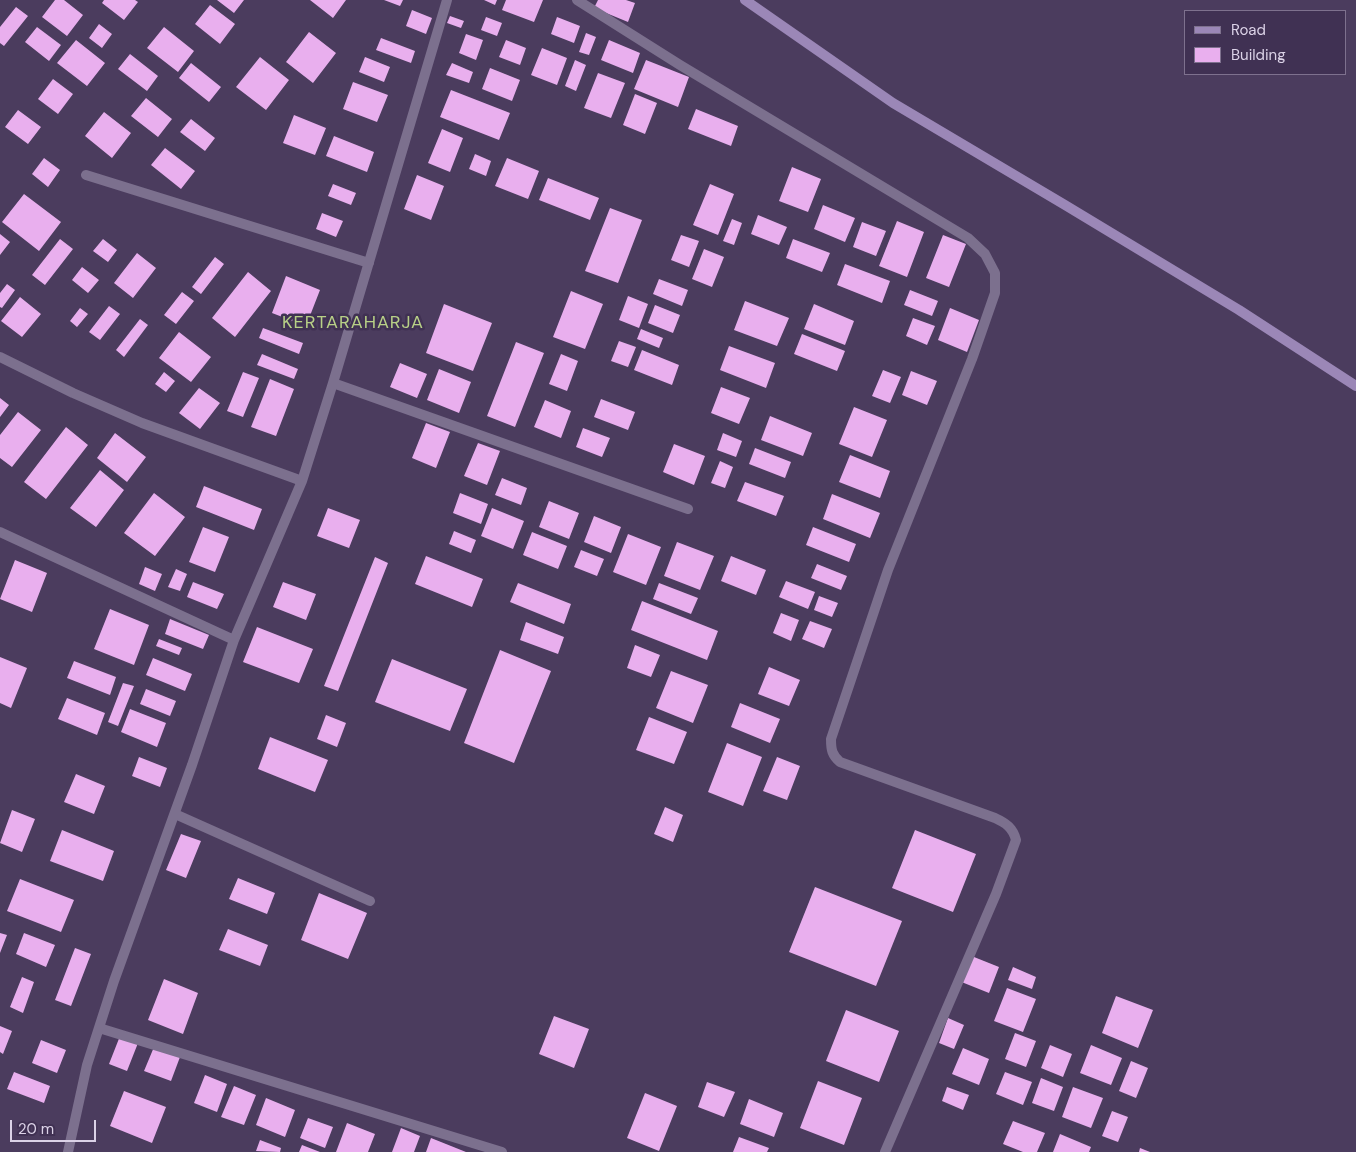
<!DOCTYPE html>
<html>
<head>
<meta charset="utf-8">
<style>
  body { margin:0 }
  #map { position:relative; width:1356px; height:1152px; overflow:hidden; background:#4b3c5e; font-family:"DM Sans",sans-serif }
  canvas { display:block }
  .legend { position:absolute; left:1184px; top:10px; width:162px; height:65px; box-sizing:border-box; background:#403153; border:1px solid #7e718e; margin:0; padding:6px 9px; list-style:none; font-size:15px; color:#dbd2e7 }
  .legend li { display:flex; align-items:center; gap:10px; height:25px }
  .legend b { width:25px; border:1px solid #7e718e }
  .scale { position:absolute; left:10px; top:1120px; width:86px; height:22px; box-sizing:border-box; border:2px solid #dbd2e7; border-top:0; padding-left:6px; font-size:15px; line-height:18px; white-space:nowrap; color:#dbd2e7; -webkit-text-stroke:4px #403153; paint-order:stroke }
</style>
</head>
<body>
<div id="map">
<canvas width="1356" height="1152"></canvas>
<ul class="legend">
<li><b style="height:6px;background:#9b87b7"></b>Road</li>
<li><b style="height:14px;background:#e9afee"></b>Building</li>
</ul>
<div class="scale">20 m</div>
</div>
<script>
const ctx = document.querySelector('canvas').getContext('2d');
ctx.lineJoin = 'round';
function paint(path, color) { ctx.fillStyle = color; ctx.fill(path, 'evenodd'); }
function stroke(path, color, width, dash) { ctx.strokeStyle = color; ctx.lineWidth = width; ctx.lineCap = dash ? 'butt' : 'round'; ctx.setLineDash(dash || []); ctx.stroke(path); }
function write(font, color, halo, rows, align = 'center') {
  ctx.font = font + ' "DM Sans",sans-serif'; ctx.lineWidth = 5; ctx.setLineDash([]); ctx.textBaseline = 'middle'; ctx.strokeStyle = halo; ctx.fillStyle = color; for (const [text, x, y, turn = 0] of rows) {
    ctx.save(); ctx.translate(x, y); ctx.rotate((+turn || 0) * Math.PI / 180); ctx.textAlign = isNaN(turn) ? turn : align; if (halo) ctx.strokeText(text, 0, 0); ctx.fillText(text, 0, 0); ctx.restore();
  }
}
paint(new Path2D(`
  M55,0H64L83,15L67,36L42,17Z
  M104,0H135L138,2L124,20L102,3Z
  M217,0H244L234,13Z
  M310,0H346L333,18Z
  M384,0H403L400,6Z
  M484,0H497L495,5Z
  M506,0H543L534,22L502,10Z
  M598,0H626L635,3L628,22L594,8Z
  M210,5L235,24L220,44L195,24Z
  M16,7L28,16L4,46L0,43V27Z
  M412,10L432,18L426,34L406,26Z
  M450,16L464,21L461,28L447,23Z
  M486,17L502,23L497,36L481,30Z
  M557,17L580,26L574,43L551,34Z
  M99,24L112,34L102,48L89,38Z
  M37,27L61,45L49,61L25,42Z
  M164,27L194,51L178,72L147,48Z
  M309,32L336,53L313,83L286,62Z
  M586,33L596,37L589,55L579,52Z
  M466,34L483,40L476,60L459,53Z
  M381,38L415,51L411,63L376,50Z
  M76,40L105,63L87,86L57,63Z
  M506,40L526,48L520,65L499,57Z
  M609,40L640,53L633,73L601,60Z
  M542,48L567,58L557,85L531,75Z
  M130,54L158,76L147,91L118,69Z
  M260,57L289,80L266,110L236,87Z
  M365,57L390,67L384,82L359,72Z
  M575,60L586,65L576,91L565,86Z
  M646,60L689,77L678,107L634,89Z
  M191,63L221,87L209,102L179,78Z
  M452,63L473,72L469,83L446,75Z
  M490,68L520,80L512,101L482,89Z
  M598,73L625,83L611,118L584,108Z
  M53,79L73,94L58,114L38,99Z
  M353,82L388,95L377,122L343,109Z
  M451,90L510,113L499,140L440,117Z
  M635,94L657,103L645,134L623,125Z
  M146,98L172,119L158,137L131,116Z
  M696,109L738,126L731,146L688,129Z
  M18,110L41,127L28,144L5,127Z
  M104,112L131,133L112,158L85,136Z
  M294,115L326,128L315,155L283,143Z
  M191,119L215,138L205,151L180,132Z
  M442,129L463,138L450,172L428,163Z
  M334,136L374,152L367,172L326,156Z
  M165,148L195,171L181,189L151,165Z
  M475,154L491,161L486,176L469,169Z
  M44,158L60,170L48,187L32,174Z
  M507,158L539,171L528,199L495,186Z
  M792,167L821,179L808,212L779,201Z
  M417,175L444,186L431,220L404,209Z
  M548,178L599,198L590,220L539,200Z
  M333,184L356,193L351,205L328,196Z
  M710,184L734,194L718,235L693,225Z
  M24,194L61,222L39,251L2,222Z
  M823,205L855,218L845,242L814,229Z
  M610,208L642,220L618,283L585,271Z
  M322,213L343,221L336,237L316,229Z
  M758,215L787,227L779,245L751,234Z
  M732,219L742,223L734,245L723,241Z
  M897,221L924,232L907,277L879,266Z
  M862,222L886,231L876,256L853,247Z
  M0,234L10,242L0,255Z
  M681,235L699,241L689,267L671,260Z
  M943,235L966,244L949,287L926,278Z
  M60,239L73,249L45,285L32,275Z
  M103,239L117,250L108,262L93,251Z
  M793,239L830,253L822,272L786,258Z
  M704,249L724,257L712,287L692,279Z
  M137,253L156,268L133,298L114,283Z
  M215,257L224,264L201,294L192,287Z
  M845,264L890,281L882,303L837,285Z
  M82,267L99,280L88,293L72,280Z
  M248,272L271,291L235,337L212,318Z
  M286,276L320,290L306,326L272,313Z
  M659,279L688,290L682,306L653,294Z
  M7,284L15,290L2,308L0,307V293Z
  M910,290L938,301L932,316L904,305Z
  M571,291L603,304L585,349L553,337Z
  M182,292L194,301L176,324L164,315Z
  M628,296L648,304L639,328L619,320Z
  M20,297L41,314L22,337L1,321Z
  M745,301L789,318L777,346L734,330Z
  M444,304L492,323L473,371L426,353Z
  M814,304L854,321L845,345L804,329Z
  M655,305L680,315L673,333L648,323Z
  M109,306L120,314L100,340L89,332Z
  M80,308L88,314L77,327L70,321Z
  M950,308L979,320L967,352L938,340Z
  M913,318L935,326L927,345L906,336Z
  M140,319L148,325L124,357L116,350Z
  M263,328L303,343L299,354L259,338Z
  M641,329L663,338L659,348L637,339Z
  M179,332L211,357L191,382L159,358Z
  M802,334L845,351L837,371L794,354Z
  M619,341L636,347L628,367L611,361Z
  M516,342L544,353L515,427L487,416Z
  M729,346L775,363L766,388L720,370Z
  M642,350L679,365L672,385L634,370Z
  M262,354L298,369L294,379L257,365Z
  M561,354L578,361L567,391L549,384Z
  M400,363L427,374L417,398L390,387Z
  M439,369L471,382L459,413L427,400Z
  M883,370L901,377L890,403L872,396Z
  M911,371L937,381L927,405L902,395Z
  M164,372L175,381L166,392L155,384Z
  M243,372L259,378L243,417L227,411Z
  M270,379L294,389L276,436L251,427Z
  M721,387L750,398L739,424L711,413Z
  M199,388L220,403L200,429L179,413Z
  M0,398L9,405L0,417Z
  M601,399L635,412L628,430L594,417Z
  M545,400L571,411L561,438L534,427Z
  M854,407L887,420L872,457L839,444Z
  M18,412L41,430L12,467L0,458V435Z
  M770,416L812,433L803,456L761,440Z
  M426,423L450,432L436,468L412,458Z
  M66,427L88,445L46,499L24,482Z
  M583,428L610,438L602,457L576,447Z
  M115,433L146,457L127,482L97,458Z
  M723,433L742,441L736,457L717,450Z
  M478,443L500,451L487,485L464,476Z
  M674,444L705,456L694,485L663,472Z
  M755,448L791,462L785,478L749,464Z
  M850,455L890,471L880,498L839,482Z
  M720,461L733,467L725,488L711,483Z
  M100,470L124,490L96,527L70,508Z
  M502,478L527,488L521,505L495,495Z
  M745,482L784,496L776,516L737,501Z
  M204,486L262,509L254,530L196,507Z
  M154,493L185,517L155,556L124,533Z
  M460,493L488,504L481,524L453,513Z
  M832,494L880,513L870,538L823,519Z
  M549,501L579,513L569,539L539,527Z
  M328,508L360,520L349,548L317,536Z
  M492,508L524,521L513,549L481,536Z
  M594,516L621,527L611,553L584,542Z
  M203,527L229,537L215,572L189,562Z
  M813,527L856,544L849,562L806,545Z
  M454,531L476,540L471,553L449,544Z
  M532,532L567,546L558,569L523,555Z
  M628,534L661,547L646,585L613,572Z
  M677,542L714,556L700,590L664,576Z
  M581,550L604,559L597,576L574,567Z
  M426,556L483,579L472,607L415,584Z
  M731,556L766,570L756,595L721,581Z
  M375,557L388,563L338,691L324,686Z
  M15,560L47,573L32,612L0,599Z
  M817,564L847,576L841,590L811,578Z
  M145,567L162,574L155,591L139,584Z
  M176,569L187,574L180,591L168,587Z
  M786,581L815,592L808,609L779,597Z
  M193,582L224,594L217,609L187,597Z
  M283,582L316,594L306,620L273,607Z
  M518,583L571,604L564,624L510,602Z
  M659,583L698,598L691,614L653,599Z
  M819,596L838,603L832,617L814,610Z
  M642,601L718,631L707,660L631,630Z
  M110,609L149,625L134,665L94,649Z
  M781,613L799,620L791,641L773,633Z
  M170,619L209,635L203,649L165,634Z
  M810,621L832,629L824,648L802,639Z
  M526,622L564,637L558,654L520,640Z
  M257,627L313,649L299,683L243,662Z
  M159,639L182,648L179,655L156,646Z
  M635,645L660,655L651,677L627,668Z
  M500,650L551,671L514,763L464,743Z
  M0,657L27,668L11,708L0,703Z
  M153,658L192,674L185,691L146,675Z
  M392,659L467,689L450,731L375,702Z
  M74,661L116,677L110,695L67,678Z
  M769,667L800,680L789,706L758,694Z
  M671,671L708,685L693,723L656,708Z
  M123,683L134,686L118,726L108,722Z
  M146,689L176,701L170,716L140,704Z
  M67,698L105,713L97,735L58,719Z
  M740,703L780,719L770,743L731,727Z
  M130,709L166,723L157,747L121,732Z
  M326,715L346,723L337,747L317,739Z
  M649,717L687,732L674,764L636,750Z
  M270,737L328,760L315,792L258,769Z
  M727,743L762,757L743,806L708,792Z
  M139,757L167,768L160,787L132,776Z
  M777,757L800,766L787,800L763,791Z
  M76,774L105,786L94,814L64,802Z
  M665,807L683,815L673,842L654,834Z
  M12,810L35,819L22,852L0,843Z
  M62,830L114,851L103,881L50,861Z
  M915,830L976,854L953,912L892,888Z
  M181,834L201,841L186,878L166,870Z
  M238,878L275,893L267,914L229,899Z
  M20,879L74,900L61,932L7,911Z
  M815,887L902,921L876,986L789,952Z
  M319,893L367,913L348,959L301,940Z
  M228,929L268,945L260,966L219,950Z
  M0,933L7,935L0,953Z
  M24,933L55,945L46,967L16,954Z
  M75,948L91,954L71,1006L55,1000Z
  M969,955L999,967L989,993L959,981Z
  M1013,967L1036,977L1032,989L1008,980Z
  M22,977L34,982L23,1013L10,1007Z
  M164,979L198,993L183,1034L148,1020Z
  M1007,988L1036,999L1023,1032L994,1021Z
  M1116,996L1153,1010L1138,1048L1102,1033Z
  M846,1010L899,1031L879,1082L826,1061Z
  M554,1016L589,1029L574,1068L539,1054Z
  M948,1018L964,1025L954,1049L939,1043Z
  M0,1026L12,1031L3,1054L0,1052Z
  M1015,1033L1036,1041L1026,1067L1005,1059Z
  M120,1036L138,1043L127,1071L109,1064Z
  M41,1040L66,1050L57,1073L32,1063Z
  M1050,1045L1072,1054L1063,1077L1041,1068Z
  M1091,1045L1122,1058L1111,1085L1080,1073Z
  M154,1047L180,1057L171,1081L144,1071Z
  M963,1048L989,1059L979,1085L952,1074Z
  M1131,1061L1148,1068L1136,1098L1119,1091Z
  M14,1072L50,1086L44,1103L7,1089Z
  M1005,1072L1032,1082L1023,1105L996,1094Z
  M205,1075L227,1084L217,1112L194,1103Z
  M1041,1078L1063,1087L1054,1111L1032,1103Z
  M818,1081L862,1098L844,1145L800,1128Z
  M707,1082L735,1092L724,1117L698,1107Z
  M234,1086L256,1095L244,1125L221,1117Z
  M947,1087L969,1095L963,1110L942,1101Z
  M1073,1087L1103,1098L1091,1128L1062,1117Z
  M124,1091L166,1107L152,1143L110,1126Z
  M645,1093L677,1106L659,1151L627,1138Z
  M266,1098L295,1110L285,1137L256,1125Z
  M749,1099L783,1113L774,1137L740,1124Z
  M1112,1111L1128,1117L1118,1142L1102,1136Z
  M308,1118L333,1127L325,1148L300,1138Z
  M1013,1121L1045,1133L1037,1152H1023L1003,1144Z
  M347,1123L375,1134L368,1152H336Z
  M401,1128L420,1136L414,1152H392Z
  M1060,1134L1091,1147L1089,1152H1053Z
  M739,1137L769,1148L767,1152H733Z
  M431,1138L466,1152H426Z
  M260,1140L281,1148L280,1152L256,1151Z
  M302,1145L320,1152H299Z
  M1140,1148L1150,1152H1139Z`), '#e9afee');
stroke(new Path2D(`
  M577,0L680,65L968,238L985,254L995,273V293L972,359L888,570L831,739C831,750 832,755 840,762L995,818C1006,823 1013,828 1016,840L996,894L885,1152
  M86,175L369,263
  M0,357L73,393L142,423L302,481
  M333,383L688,509
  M0,532L234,640
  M175,814L370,901
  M99,1028L502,1152
  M68,1152L87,1065L114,981L192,765L234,640L302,481L333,383L447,0`), '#7c708e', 10);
stroke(new Path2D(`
  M745,0L893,103L1065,205L1239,310L1356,386`), '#9b87b7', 10);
ctx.letterSpacing = '1px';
write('18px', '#b8d087', '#403153', [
  ["KERTARAHARJA",353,323]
]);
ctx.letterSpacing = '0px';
</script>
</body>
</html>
